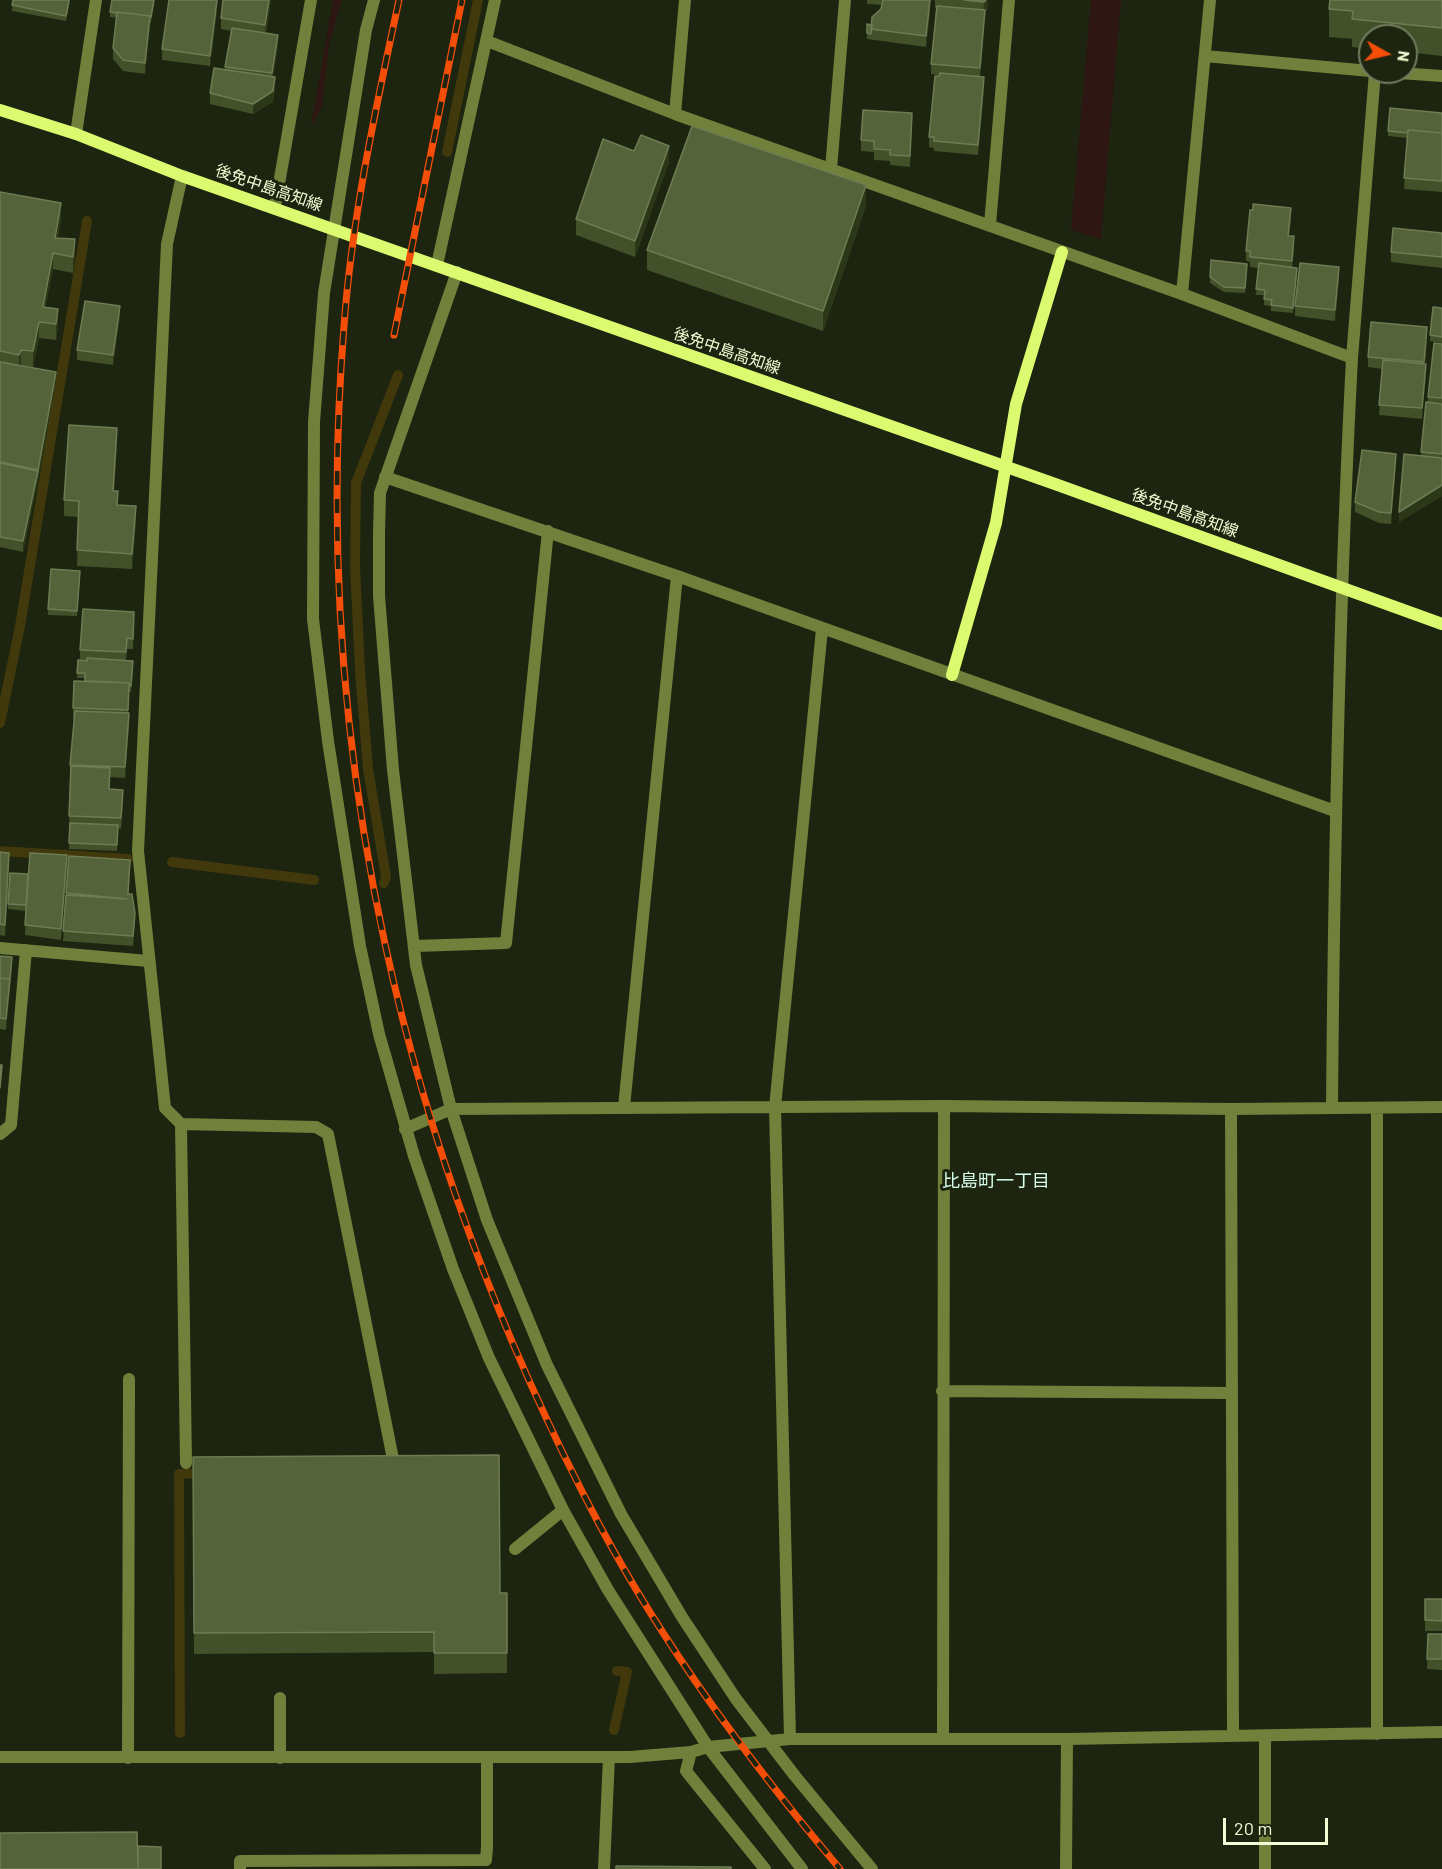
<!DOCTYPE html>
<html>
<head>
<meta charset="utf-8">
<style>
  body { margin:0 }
  #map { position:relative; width:1442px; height:1869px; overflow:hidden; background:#1d240f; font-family:Barlow,sans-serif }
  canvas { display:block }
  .north { position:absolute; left:1358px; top:24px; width:60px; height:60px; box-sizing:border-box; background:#1d240f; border:2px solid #727b5e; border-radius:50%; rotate:98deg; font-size:16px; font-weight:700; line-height:24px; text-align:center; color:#f1fdd4 }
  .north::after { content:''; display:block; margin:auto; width:21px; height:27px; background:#f54e09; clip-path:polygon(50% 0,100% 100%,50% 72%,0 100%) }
  .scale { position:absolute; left:1223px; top:1818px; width:105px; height:27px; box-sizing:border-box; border:3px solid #f1fdd4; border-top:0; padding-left:8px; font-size:18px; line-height:21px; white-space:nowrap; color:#f1fdd4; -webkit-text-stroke:4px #1d240f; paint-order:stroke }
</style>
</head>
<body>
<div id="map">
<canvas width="1442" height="1869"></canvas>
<div class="north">N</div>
<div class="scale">20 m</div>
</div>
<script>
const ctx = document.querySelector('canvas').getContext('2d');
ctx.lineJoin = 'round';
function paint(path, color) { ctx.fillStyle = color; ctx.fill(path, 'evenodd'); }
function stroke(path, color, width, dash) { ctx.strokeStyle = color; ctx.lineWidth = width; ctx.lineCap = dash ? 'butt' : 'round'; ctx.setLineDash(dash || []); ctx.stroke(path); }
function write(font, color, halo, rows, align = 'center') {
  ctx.font = font + ' Barlow,"Noto Sans JP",sans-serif'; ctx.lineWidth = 6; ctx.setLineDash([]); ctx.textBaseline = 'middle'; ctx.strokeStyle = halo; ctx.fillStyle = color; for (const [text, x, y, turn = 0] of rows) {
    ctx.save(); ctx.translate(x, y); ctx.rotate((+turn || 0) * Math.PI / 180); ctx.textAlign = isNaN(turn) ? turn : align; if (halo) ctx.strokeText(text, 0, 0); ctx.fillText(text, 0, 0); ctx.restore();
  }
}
paint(new Path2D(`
  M333,0H342L329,45L322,107L311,126Z
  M1091,0H1121L1101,239L1071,230Z`), '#2e1713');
stroke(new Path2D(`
  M447,152L478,0
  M0,723L20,626L87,221
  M0,851L128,859
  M172,862L314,880
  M384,883L386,877L368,769L360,671L355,566L356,483L398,375
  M614,1730L627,1672L617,1671
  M180,1733L179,1474L205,1473`), '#41380c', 10);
stroke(new Path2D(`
  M515,1549L563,1510
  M280,1758V1698
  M240,1869V1861L486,1860L487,1847`), '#71813c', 12);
stroke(new Path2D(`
  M374,0L366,30L324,293L314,422L313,619L328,741L360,946L379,1034L414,1156L453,1269L489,1358L563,1510L608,1590L708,1747L802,1869
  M487,41L675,114L1182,294L1352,358L1375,72
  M1205,56L1370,71
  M1385,72L1442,76
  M675,114L685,0
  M76,134L96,0
  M831,169L845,0
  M182,176L167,244L138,851L165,1108L181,1124L316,1127L328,1134L394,1464
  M275,207L311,0
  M990,225L1009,0
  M437,265L495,0
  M457,272L380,493L379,533V596L393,770L416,965L451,1109L487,1220L547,1365L621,1514L682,1617L736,1699L795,1776L872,1869
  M1182,294L1210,0
  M385,477L677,576L1335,811
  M415,946L506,943L548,531
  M0,948L148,961
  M624,1107L677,576
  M1332,1108C1334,857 1339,608 1352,358
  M1231,1109L1233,1736
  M1377,1109V1734
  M181,1124L186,1463
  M405,1129L451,1109L944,1106L1231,1109L1442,1107
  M0,1134L11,1125L26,950
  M942,1391L1232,1393
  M943,1738L944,1106
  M790,1739L775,1107L822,629
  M691,1752L686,1771L765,1869
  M0,1757H630L691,1752L708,1747L790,1739H1067L1442,1732
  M487,1757V1847
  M128,1758L129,1379
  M604,1869L609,1757
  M1066,1869L1067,1739
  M1265,1869V1736`), '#71813c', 12);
stroke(new Path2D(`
  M0,110L76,134L182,176L1055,484L1442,624
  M952,675L996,523L1016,404L1062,252`), '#dcfa6f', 12);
const rail = new Path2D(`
  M399,0C376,107 352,216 344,326C310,748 402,1151 599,1524C665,1648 750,1762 840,1869
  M394,335L462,0`);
stroke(rail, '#f54e09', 7);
stroke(rail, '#1d240f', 4.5, [14]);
paint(new Path2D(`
  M70,0L66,21L12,11V5Z
  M154,0L151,23H150L145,74L123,71L113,59V48L117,18L110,17V12Z
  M223,0H271L266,33L278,46L273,76L275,87L273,102L253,114L210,104V93L225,70L231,31L221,29V18Z
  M867,0H930V11L926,47L867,39V33L881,9L882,5L867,4Z
  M933,0H988L987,10L985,12L980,77L984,88L978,155L934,151V148L929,147V137L939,75L931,74V64L936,8H935V1Z
  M1442,0V56L1406,52V36H1370V49L1352,47V39L1329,37V9Z
  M217,11L210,66L162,60V49Z
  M1442,113V192L1404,189L1408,138L1388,136V131Z
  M912,124L910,167L890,165V161L874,160V152L861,151V140Z
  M634,151L669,162L635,257L576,235V219Z
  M0,192L61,219L58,238L75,255L73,273L53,269L45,308L58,325L56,340L39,338L33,367L24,366L56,383L38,480L23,552L0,547Z
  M866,206L823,331L647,270V250Z
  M1291,219L1289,236L1294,247L1292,267L1297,273L1293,313L1271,311V306L1264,305V295H1256L1258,268L1250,267V262L1246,261V251Z
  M1442,233V268L1391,262V252Z
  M1211,260L1247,269L1245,293L1224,292L1210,283Z
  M1339,278L1335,321L1295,316V306Z
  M1442,308V343L1430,341V335Z
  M120,317L113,365L77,360V350Z
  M1427,338L1425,364L1426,374L1422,419L1379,415L1382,369L1368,367V357Z
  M1442,344V496L1399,522L1421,456L1428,397Z
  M117,444L114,491L118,505L136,521L132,569L77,566L78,517L64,516V500Z
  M1396,465L1391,524L1379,523L1355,512V502Z
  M80,576L77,616L48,615V609Z
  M134,623L133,649H127L126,660L133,661L131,692H129L128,713L129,724L125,778L110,777V789L123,801L121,829L118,828L117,851L69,849L70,765L75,719H73V708L85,681V678H77L78,660H80V650Z
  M0,852L9,863L5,936L0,935Z
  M69,856L130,870L128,894L135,923L133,946L63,941Z
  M67,866L61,940L25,935L26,911L8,909V904L28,874Z
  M0,956L12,962L6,1030L0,1029Z
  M193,1457L500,1593H507V1673L434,1674V1652L194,1654Z
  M1425,1599H1442V1631H1425Z
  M1428,1634H1442V1670L1427,1669Z`), '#425129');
paint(new Path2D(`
  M217,0V11L210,66V56Z
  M269,0H271L265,35V25Z
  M930,0V11L926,47V36Z
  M986,0H988L987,10L985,12L980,78L984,2Z
  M150,16V27L145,74V63Z
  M278,35V46L272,84V73Z
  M275,77V87L273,102L253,114V104Z
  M984,77V88L978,155V145Z
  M669,146V162L635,257V241Z
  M866,185V206L823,331V311Z
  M61,203V219L55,253V238Z
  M1291,208V219L1288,247V236Z
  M1294,236V247L1292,271V261Z
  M75,239V255L73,273V257Z
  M53,253V269L43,323V307Z
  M1339,267V278L1335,321V310Z
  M120,306V317L113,365V355Z
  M58,309V325L56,340V324Z
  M39,322V338L33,367V351Z
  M1427,327V338L1424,373V362Z
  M21,350V366L19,371V355Z
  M1426,364V374L1422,419V408Z
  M56,372V383L38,480V470Z
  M117,428V444L113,507V491Z
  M1396,454V465L1391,524V513Z
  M38,471V482L23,552V541Z
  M1442,485V496L1399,522V512Z
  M136,506V521L132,569V554Z
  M129,713V724L125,778V767Z
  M9,853V863L5,936V925Z
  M67,855V866L61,940V929Z
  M12,957L10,990L6,1030V1019Z`), '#2b3717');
const building = new Path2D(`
  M13,0H69L66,16L12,5Z
  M112,0H154L151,17L150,16L117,12V13L110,12Z
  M169,0H217L210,56L162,49Z
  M223,0H269L265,25L221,18Z
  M883,0H930L926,36L871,29L872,17L881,9Z
  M964,0H986L984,2Z
  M1330,0H1442V28L1352,19L1353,11L1329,9Z
  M937,6L985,10L980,68L931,64Z
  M117,12L150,16L145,63L123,60L113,48Z
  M867,24L872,25L871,34L867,33Z
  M232,28L278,35L272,73L225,67Z
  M214,68L275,77L273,91L253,104L210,93Z
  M940,73L984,77L978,145L934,141V137H929L935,76H939Z
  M1390,108L1442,113V133L1408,130V133L1388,131Z
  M863,110L912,113L910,156L890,155V150L874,149V141L861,140Z
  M692,126L866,185L823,311L647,250Z
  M1408,130L1442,133V181L1404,178Z
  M641,135L669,146L635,241L576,219L603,139L634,151Z
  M0,192L61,203L55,238L75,239L73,257L53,253L43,307L58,309L56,324L39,322L33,351L21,350L19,355L0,351Z
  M1253,204L1291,208L1288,236H1294L1292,261L1250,257V251H1246L1250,210H1253Z
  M1393,228L1442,233V257L1391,252Z
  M1211,260L1247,264L1245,288L1224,287L1210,277Z
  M1259,263L1297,268L1293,308L1271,305L1272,300L1264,299L1265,290L1256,289Z
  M1300,263L1339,267L1335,310L1295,306Z
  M85,301L120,306L113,355L77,350Z
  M1433,307L1442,308V337L1430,335Z
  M1371,322L1427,327L1424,362L1368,357Z
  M1434,343L1442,344V398L1428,397Z
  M1383,360L1426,364L1422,408L1379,405Z
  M0,362L56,372L38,470L0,462Z
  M1426,402L1442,404V454L1421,452Z
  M69,425L117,428L113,491H118L117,505L136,506L132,554L77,550L79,501L64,500Z
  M1362,450L1396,454L1391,513L1379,512L1355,502Z
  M1404,454L1442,458V485L1399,512Z
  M0,463L38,471L23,541L0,537Z
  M51,569L80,571L77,611L48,609Z
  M83,609L134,612L133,639L127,638L126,652L80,650Z
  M87,658L133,661L131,686H129V683L85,681V673H77L78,660L87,661Z
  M74,681L129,683L128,710L73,708Z
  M75,711L129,713L125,767L70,765Z
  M71,766L110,768L109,789L123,790L121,818L69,816Z
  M70,823L118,825L117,845L69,843Z
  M0,852L9,853L5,925L0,924Z
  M30,853L67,855L61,929L25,925Z
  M69,856L130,860L128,894H132L135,913L133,936L63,931L66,895L127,899L66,893Z
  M10,873L28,874L26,905L8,904Z
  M0,956L12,957L10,979L0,978Z
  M0,978L10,979L6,1019L0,1018Z
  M0,1065H2L0,1088Z
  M499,1455L500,1593H507V1653H434V1632L194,1633L193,1457Z
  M1425,1599H1442V1621L1425,1620Z
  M1428,1634H1442V1659H1427Z
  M137,1832L138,1869H0V1833Z
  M138,1846L161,1847V1869H138Z
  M616,1866L731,1867V1869H616Z`);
paint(building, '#55633b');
stroke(building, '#6d7c53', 1.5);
write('16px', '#f1fdd4', '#1d240f', [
  ["後免中島高知線",269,188,19],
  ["後免中島高知線",727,351,19],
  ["後免中島高知線",1185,513,20]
]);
write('18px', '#d6feec', '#1d240f', [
  ["比島町一丁目",996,1181]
]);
</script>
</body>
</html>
